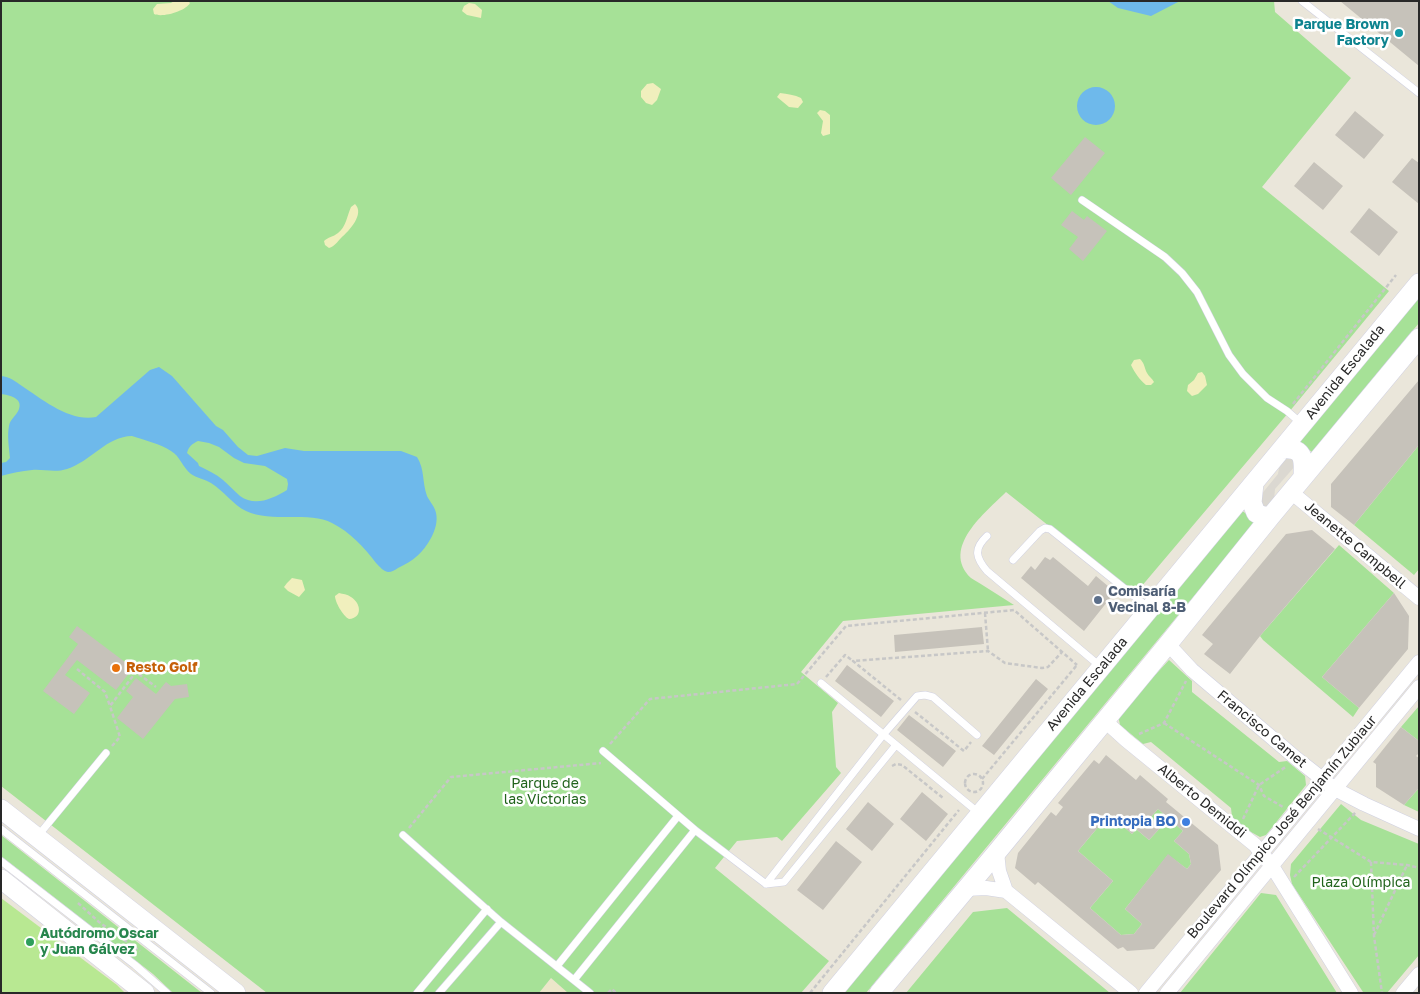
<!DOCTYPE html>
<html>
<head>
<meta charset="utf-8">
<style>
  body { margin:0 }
  #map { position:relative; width:1420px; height:994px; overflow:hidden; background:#eae6da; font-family:"Golos Text",sans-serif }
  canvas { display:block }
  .frame { position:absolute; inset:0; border:2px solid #282828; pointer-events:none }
</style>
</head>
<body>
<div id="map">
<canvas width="1420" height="994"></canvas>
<div class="frame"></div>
</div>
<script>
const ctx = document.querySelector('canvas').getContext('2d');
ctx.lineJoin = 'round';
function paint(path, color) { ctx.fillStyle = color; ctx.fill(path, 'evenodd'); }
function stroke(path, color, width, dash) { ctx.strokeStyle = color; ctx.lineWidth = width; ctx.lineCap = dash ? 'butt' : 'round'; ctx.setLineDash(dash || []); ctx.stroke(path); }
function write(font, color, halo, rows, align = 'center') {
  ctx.font = font + ' "Golos Text",sans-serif'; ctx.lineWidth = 5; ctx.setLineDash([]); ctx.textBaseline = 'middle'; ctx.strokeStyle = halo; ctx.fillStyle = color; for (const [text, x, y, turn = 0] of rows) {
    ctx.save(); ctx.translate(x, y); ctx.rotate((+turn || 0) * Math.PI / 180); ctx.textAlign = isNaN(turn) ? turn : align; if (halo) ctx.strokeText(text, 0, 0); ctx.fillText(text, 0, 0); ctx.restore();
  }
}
paint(new Path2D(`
  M551,978L568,993H539Z`), '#ece6c9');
paint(new Path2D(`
  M1,1H1274L1275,12L1351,78L1262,187L1389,291L1289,412L1135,594L1006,492C986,512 940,548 971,578C975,581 980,583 984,586C994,592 1004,599 1014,605L843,621L801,672L838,703L832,712L836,767L841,773L782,841L777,837L737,841L715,868L829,961L801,993H568L551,978L539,993H267L1,786Z
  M1419,294V323L1312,452L1298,441Z
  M1419,445V569L1414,575L1354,525Z
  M1241,510L1256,521L866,993H844Z
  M1339,545L1394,593L1322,677L1359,708L1353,717L1263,640L1260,636Z
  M1169,660L1192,681V692L1279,762L1287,761L1305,776L1306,785L1266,835L1260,837L1251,832L1232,817L1231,808L1151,742L1143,744L1120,725L1118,715Z
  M1419,706V741L1401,727Z
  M1419,788V812L1404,805Z
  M1341,804L1361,820L1419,844V955L1387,993L1363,992L1292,884L1290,875L1291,864Z
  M1158,809L1183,831L1174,841L1189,854L1191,864L1187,869L1168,855L1125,909L1142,924L1134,934L1121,935L1090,908L1113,881L1078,851L1109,814L1132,834L1136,829L1149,840L1161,827L1150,818Z
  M1,835L202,993H173L153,974L1,856Z
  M1261,893L1276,895L1337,993H1180Z
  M1007,908L1110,993H906L973,912Z`), '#a6e197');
paint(new Path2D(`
  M174,1H188L190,3C186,11 162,18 154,14L153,9L157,4L171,3Z
  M469,3L475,4L482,10L481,18L467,15L462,11L464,6Z
  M653,83L661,89L657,100L652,105L646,103L641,97V91L647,84Z
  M780,93C787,94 795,95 801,98L803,102L798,108L789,107L777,97Z
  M820,110L825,111L830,115V134L823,136L821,133L823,121L817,113Z
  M355,204C365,214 349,231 341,238C337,242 335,246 329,248L325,245L324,241C328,237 333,237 338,233C346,227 347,216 351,207Z
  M1140,359C1145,364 1144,367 1147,373C1149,377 1152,378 1154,382L1151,385H1146C1139,379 1135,373 1131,365L1134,360Z
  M1202,372L1205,376L1207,385L1198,394L1192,396L1187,391L1188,385L1194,380L1198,373Z
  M292,578L302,580L305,590L299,597L288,591L284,587L287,583Z
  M339,593C343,594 347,594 351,597C361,603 363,618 349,619C343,616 335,602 335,596Z`), '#f0efbd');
paint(new Path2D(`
  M1,898L117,985L125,993H1Z`), '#b8e892');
paint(new Path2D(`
  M1293,455L1296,465L1275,489L1274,500L1269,507H1264L1260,505V496L1278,474L1280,463L1286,456Z`), '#dbd8d1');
paint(new Path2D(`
  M1108,1H1180L1151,16L1118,8Z
  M1077 106a19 19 0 1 1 38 0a19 19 0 1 1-38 0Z
  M159,367L172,376L216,426L223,430L238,447L248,455L257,456L285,448L304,451H401L417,457C425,470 422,482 427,496C430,502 435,507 436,513C438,521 435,531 431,538C423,553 413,561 398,568C395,570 392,572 388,572C383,571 380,567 376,563C364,547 350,532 332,523C310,511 271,523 246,511C233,505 224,491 211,483C205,479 196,478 191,474C183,468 180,456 171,451C161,444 144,440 132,436C107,436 90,462 67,469C55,473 44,469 32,470C22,471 11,473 1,476V463L6,462L10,458C9,447 7,436 9,426C10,419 17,415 19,409C23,398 9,395 1,394V376C10,377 15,381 22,386C43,400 70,422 96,417L150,370ZM198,441L209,443L219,447L234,458L244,463L265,466L287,479L288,484L287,490C272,499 255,507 240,496C234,491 229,485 223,480C216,474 207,470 199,466L198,463L187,453C189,446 192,444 198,441Z`), '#6eb9eb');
paint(new Path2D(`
  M1340,1H1419V66Z
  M1355,111L1384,135L1364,159L1335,135Z
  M1085,137L1105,153L1071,195L1051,178Z
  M1412,158L1419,163V204L1392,182Z
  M1314,162L1343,186L1323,210L1294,186Z
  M1369,208L1398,232L1379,256L1350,232Z
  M1072,211L1084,220L1087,216L1107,231L1083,261L1069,249L1078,237L1061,225Z
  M1419,380V445L1354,525L1331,507V484Z
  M1312,530L1335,549L1260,636L1230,674L1204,654L1213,644L1202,635L1286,534Z
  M1045,557L1050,560L1053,557L1088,586L1096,576L1115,592L1084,631L1021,578L1031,566L1035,570Z
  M1394,593L1409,616L1408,649L1359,708L1322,677Z
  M77,626L133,668L116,690L77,660L65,675L90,693L74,714L43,691L78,644L69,637Z
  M982,627L984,644L895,652L894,635Z
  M847,665L894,701L881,717L835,681Z
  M136,678L156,694L166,682L171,686L187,684L189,697L175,699L143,739L117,718L133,697L126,691Z
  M1036,679L1048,689L994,755L982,746Z
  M909,715L956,751L943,767L897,730Z
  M1401,727L1419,741V753L1416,756L1419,758V788L1404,805L1376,787V764L1373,762Z
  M1106,755L1136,780L1140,775L1168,799L1166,802L1218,845L1221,870L1154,949L1127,951L1123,947L1118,949L1038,882L1035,885L1015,868L1018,853L1051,812L1056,816L1063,807L1058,803L1094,760L1099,764ZM1158,809L1183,831L1174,841L1189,854L1191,864L1187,869L1168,854L1125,909L1142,924L1134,934L1121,935L1090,908L1113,881L1078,851L1109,814L1132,834L1136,829L1149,840L1161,827L1150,818Z
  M922,792L948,814L926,841L900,819Z
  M868,802L894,824L872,851L846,829Z
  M836,841L862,862L823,910L797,890Z`), '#c6c2ba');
const service = new Path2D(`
  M1302,1L1419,93
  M1082,200L1165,257L1182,273L1197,292L1229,355L1243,374L1267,398L1287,411L1302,424
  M987,536C973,549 976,558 987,571L1101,667
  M1013,560L1040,531L1045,528L1050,529L1149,608
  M821,683L980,814
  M603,751L695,830
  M1,829L211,993
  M403,835L501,922L590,993
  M37,837L106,753
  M1,861L135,965L167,993
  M766,884L784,882L896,745
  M557,966L678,816
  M574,980L695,830L766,884L883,735L917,696L925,695L933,697L977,735
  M417,993L487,909
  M439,993L501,922`);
const minor = new Path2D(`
  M1291,492L1419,598
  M1168,644L1192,670L1297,759L1335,789L1364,804L1419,829
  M1105,721L1126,740L1255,845L1272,866L1351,993
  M997,852L999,871L1006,891
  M966,889L986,888L1006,891L1131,993
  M1146,993L1419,662
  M1167,993L1419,687
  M1403,993L1419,974`);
const secondary = new Path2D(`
  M1282,449C1304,447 1304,459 1303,477
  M1254,483L1252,503L1256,513L1263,516H1271
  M1,809L236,993
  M1,879L145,993
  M832,993L1419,283
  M879,993L997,852L1168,644L1271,516L1419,338`);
stroke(service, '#cfd0e1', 8);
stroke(minor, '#cfd0e1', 15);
stroke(secondary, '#cfd0e1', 20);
stroke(new Path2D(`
  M1293,404L1396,275
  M985,613L988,651
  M77,669L105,692L110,706
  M826,677L845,655L853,661
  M901,700L853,661L988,651L1005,663L1042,668L1048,667L1062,652
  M915,712L964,751L971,742
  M1164,723L1259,785L1264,796L1283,807
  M1139,734L1164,723L1186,681
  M610,744L650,699L797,684L846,626L1014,610L1077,665
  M112,746L120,737L110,706L136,672L156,687
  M892,766L896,764L902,765L943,798
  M965 783a9 9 0 1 1 18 0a9 9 0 1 1-18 0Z
  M982,779L1077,665
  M1243,819L1259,785L1287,766
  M409,828L451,777L601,763
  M1318,829L1371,862L1407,865L1419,868
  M1371,862L1374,936L1382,993
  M1294,877L1356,812
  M78,903L99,922L140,951
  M1374,935L1407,865
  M608,993L612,989L616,993
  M810,993L959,810`), '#c7c7c7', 2.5, [4, 2.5]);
stroke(service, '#fff', 7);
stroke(minor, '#fff', 14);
stroke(secondary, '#fff', 19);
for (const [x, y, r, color] of [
  [1399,33,5,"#0f9aa8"],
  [1098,600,5,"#5c6f8a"],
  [116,668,5,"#e8710a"],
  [1186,822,5,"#3f7fe0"],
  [30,942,5,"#2e9e5b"]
]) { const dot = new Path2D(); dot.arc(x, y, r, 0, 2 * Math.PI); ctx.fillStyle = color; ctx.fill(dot); stroke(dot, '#fff', 2); }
write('bold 14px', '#0d838f', '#fff', [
  ["Parque Brown",1389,25],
  ["Factory",1389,41]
], 'right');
write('14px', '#282828', '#fff', [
  ["Avenida Escalada",1345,372,-51],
  ["Jeanette Campbell",1355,545,40],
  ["Avenida Escalada",1087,684,-50],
  ["Francisco Camet",1262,729,40],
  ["Alberto Demiddi",1202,801,39],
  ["Boulevard Olímpico José Benjamín Zubiaur",1282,827,-50]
]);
write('bold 14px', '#4e5e75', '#fff', [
  ["Comisaría",1108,592],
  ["Vecinal 8-B",1108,608]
], 'left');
write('bold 14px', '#c56008', '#fff', [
  ["Resto Golf",126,668]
], 'left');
write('14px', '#20631b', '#fff', [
  ["Parque de",545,784],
  ["las Victorias",545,800],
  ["Plaza Olímpica",1361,883]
]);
write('bold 14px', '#366cbe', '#fff', [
  ["Printopia BO",1176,822]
], 'right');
write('bold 14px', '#27864d', '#fff', [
  ["Autódromo Oscar",40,934],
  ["y Juan Gálvez",40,950]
], 'left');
</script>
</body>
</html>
